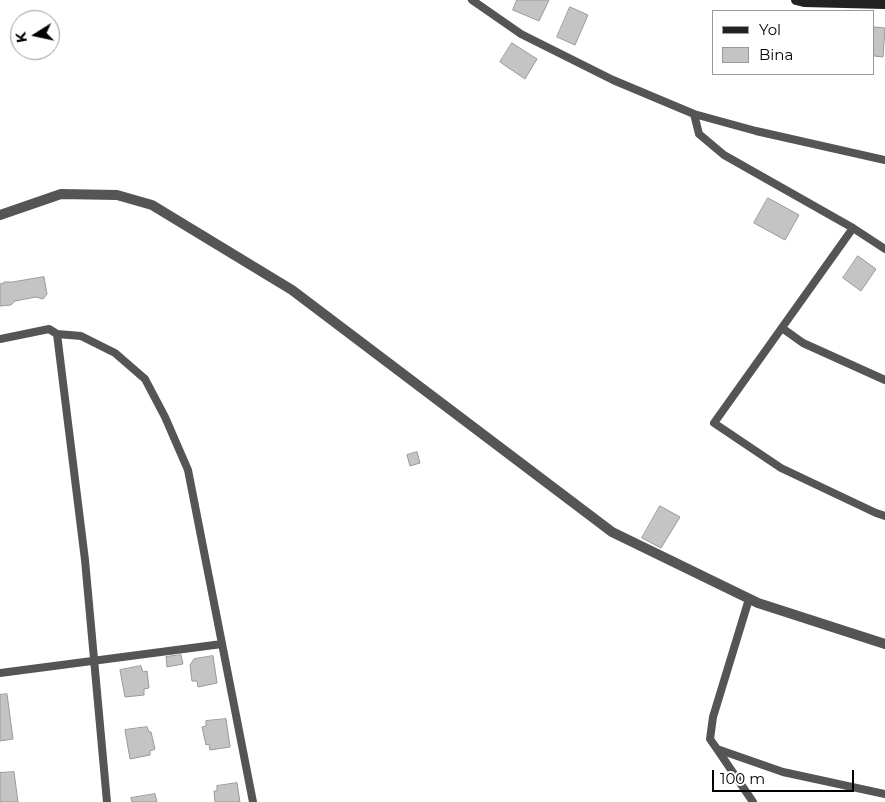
<!DOCTYPE html>
<html>
<head>
<meta charset="utf-8">
<style>
  body { margin:0 }
  #map { position:relative; width:885px; height:802px; overflow:hidden; background:#fff; font-family:Montserrat,sans-serif }
  canvas { display:block }
  .legend { position:absolute; left:712px; top:10px; width:162px; height:65px; box-sizing:border-box; background:#fff; border:1px solid #999; margin:0; padding:6px 9px; list-style:none; font-size:15px; color:#000 }
  .legend li { display:flex; align-items:center; gap:10px; height:25px }
  .legend b { width:25px; border:1px solid #999 }
  .north { position:absolute; left:10px; top:10px; width:50px; height:50px; box-sizing:border-box; background:#fff; border:1px solid #999; border-radius:50%; rotate:260deg; font-size:14px; font-weight:700; line-height:20px; text-align:center; color:#000 }
  .north::after { content:''; display:block; margin:auto; width:18px; height:22px; background:#000; clip-path:polygon(50% 0,100% 100%,50% 72%,0 100%) }
  .scale { position:absolute; left:712px; top:770px; width:142px; height:22px; box-sizing:border-box; border:2px solid #000; border-top:0; padding-left:6px; font-size:15px; line-height:18px; white-space:nowrap; color:#000; -webkit-text-stroke:4px #fff; paint-order:stroke }
</style>
</head>
<body>
<div id="map">
<canvas width="885" height="802"></canvas>
<ul class="legend">
<li><b style="height:6px;background:#222"></b>Yol</li>
<li><b style="height:14px;background:#c4c4c4"></b>Bina</li>
</ul>
<div class="north">K</div>
<div class="scale">100 m</div>
</div>
<script>
const ctx = document.querySelector('canvas').getContext('2d');
ctx.lineJoin = 'round';
function paint(path, color) { ctx.fillStyle = color; ctx.fill(path, 'evenodd'); }
function stroke(path, color, width, dash) { ctx.strokeStyle = color; ctx.lineWidth = width; ctx.lineCap = dash ? 'butt' : 'round'; ctx.setLineDash(dash || []); ctx.stroke(path); }
const building = new Path2D(`
  M517,0H549L539,21L513,10Z
  M570,7L588,15L575,45L557,37Z
  M874,27L885,28L883,57L874,56Z
  M512,43L537,59L525,79L500,62Z
  M768,198L799,215L785,240L754,223Z
  M858,256L876,269L861,291L843,278Z
  M44,277L47,294L43,299L36,297L15,301L11,305L0,306V284L4,283V282H12Z
  M417,452L420,463L410,466L407,455Z
  M660,506L680,517L661,548L642,538Z
  M181,655L183,664L167,667L166,657Z
  M213,656L217,683L198,687L197,681H192L190,665L194,659Z
  M141,666L143,672L147,671L149,688L144,689V695L125,697L120,670Z
  M7,694L13,739L0,741V695Z
  M226,719L230,747L210,750L209,744L206,745L202,727L206,726V721Z
  M147,727L149,732H151L155,749L150,751V755L130,759L125,730Z
  M14,772L18,802H0V773Z
  M237,783L240,802H215L214,791H217V786Z
  M155,794L157,802H132L131,798Z`);
paint(building, '#c4c4c4');
stroke(building, '#999', 1);
stroke(new Path2D(`
  M472,0L521,34L613,80L694,114L756,131L885,160
  M694,114L699,134L724,155L853,228L885,249
  M853,228L714,423L781,468L876,513L885,516
  M782,328L803,343L885,380
  M57,334L81,336L115,353L145,379L165,417L188,470L253,802
  M0,339L49,329L57,334L85,560L107,802
  M749,599L713,717L710,739L717,749L783,772L885,794
  M0,673L222,644
  M717,749L753,802`), '#555', 8);
stroke(new Path2D(`
  M0,215L61,194L117,195L152,205L292,290L612,532L758,603L885,644`), '#555', 10);
stroke(new Path2D(`
  M796,0L804,2L885,4`), '#222', 10);
</script>
</body>
</html>
